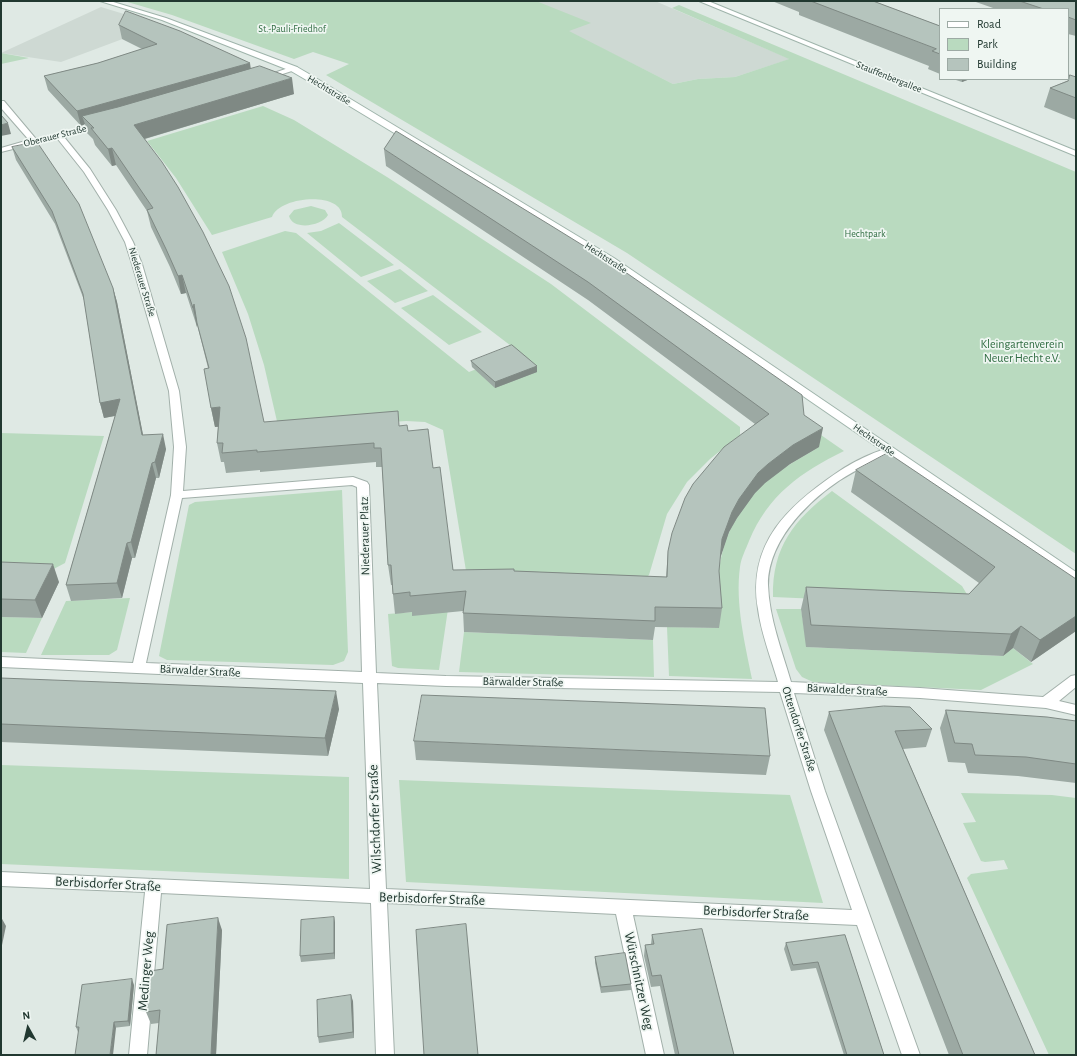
<!DOCTYPE html>
<html>
<head>
<meta charset="utf-8">
<style>
  body { margin:0 }
  #map { position:relative; width:1077px; height:1056px; overflow:hidden; background:#dfe9e4; font-family:"Alegreya Sans",sans-serif }
  canvas { display:block }
  .frame { position:absolute; inset:0; border:2px solid #213830; pointer-events:none }
  .legend { position:absolute; left:939px; top:8px; width:130px; height:72px; box-sizing:border-box; background:#eff6f2; border:1px solid #9daaa4; margin:0; padding:5px 7px; list-style:none; font-size:12px; color:#213830 }
  .legend li { display:flex; align-items:center; gap:8px; height:20px }
  .legend b { width:20px; border:1px solid #9daaa4 }
  .north { position:absolute; left:8px; top:1008px; width:40px; height:40px; -webkit-text-stroke:3px #eff6f2; paint-order:stroke; rotate:352deg; font-size:11px; font-weight:700; line-height:16px; text-align:center; color:#213830 }
  .north::after { content:''; display:block; margin:auto; width:14px; height:18px; background:#213830; clip-path:polygon(50% 0,100% 100%,50% 72%,0 100%) }
</style>
</head>
<body>
<div id="map">
<canvas width="1077" height="1056"></canvas>
<div class="frame"></div>
<ul class="legend">
<li><b style="height:5px;background:#fff"></b>Road</li>
<li><b style="height:11px;background:#b9dabf"></b>Park</li>
<li><b style="height:11px;background:#b5c4bd"></b>Building</li>
</ul>
<div class="north">N</div>
</div>
<script>
const ctx = document.querySelector('canvas').getContext('2d');
ctx.lineJoin = 'round';
function paint(path, color) { ctx.fillStyle = color; ctx.fill(path, 'evenodd'); }
function stroke(path, color, width, dash) { ctx.strokeStyle = color; ctx.lineWidth = width; ctx.lineCap = dash ? 'butt' : 'round'; ctx.setLineDash(dash || []); ctx.stroke(path); }
function write(font, color, halo, rows, align = 'center') {
  ctx.font = font + ' "Alegreya Sans",sans-serif'; ctx.lineWidth = 3.5; ctx.setLineDash([]); ctx.textBaseline = 'middle'; ctx.strokeStyle = halo; ctx.fillStyle = color; for (const [text, x, y, turn = 0] of rows) {
    ctx.save(); ctx.translate(x, y); ctx.rotate((+turn || 0) * Math.PI / 180); ctx.textAlign = isNaN(turn) ? turn : align; if (halo) ctx.strokeText(text, 0, 0); ctx.fillText(text, 0, 0); ctx.restore();
  }
}
paint(new Path2D(`
  M536,1H655L790,59L735,77L698,79L673,84L567,31Z
  M101,7L160,25L61,62L1,53Z`), '#ced9d3');
paint(new Path2D(`
  M124,1H536L591,23L569,31L673,84L698,79L735,77L789,59L672,8L679,5L1076,172V554L627,253L326,75L349,64L313,52L294,59L172,15Z
  M1,53L29,58L1,64Z
  M263,106L294,120L387,177L551,284L740,427V435L710,459L687,482L667,514L649,575L639,584L467,577L443,430L425,422L406,421L279,430L264,365L248,314L222,252L285,231L296,233L469,372L519,352L342,217C343,191 279,196 272,217L212,235L176,178L147,141Z
  M311,206L325,210L328,215C322,226 293,231 289,216L294,210Z
  M339,223L394,265L361,277L307,233L321,231Z
  M400,269L428,291L395,303L367,281Z
  M433,295L482,332L449,345L401,308Z
  M808,426L844,451C801,472 768,495 749,541C746,549 741,558 740,567C735,603 745,644 752,679L669,676L667,627L719,628C712,574 722,520 765,482C782,468 800,458 819,447Z
  M1,433L104,436L65,563L46,573L1,572Z
  M342,490L348,652L344,661L333,665L167,660L159,656L189,505L195,502Z
  M832,491L962,586L968,596L958,605L773,597C772,547 794,520 832,491Z
  M130,598L117,650L109,655H41L66,601Z
  M448,609L439,670L398,668L392,666L388,614Z
  M776,609H801L807,647L1003,656L1013,648L1033,664L981,690L813,682L802,677L796,669Z
  M1,617L42,618L26,653L1,652Z
  M464,632L653,640L654,677L459,672Z
  M1,765L349,777V879L1,864Z
  M399,780L790,795L823,903L406,882Z
  M961,793L1052,795L1076,798V1055H1049L967,878L971,874L1008,869L1004,860L985,862L981,861L963,823L976,822Z`), '#b9dabf');
const street = new Path2D(`
  M291,67H297L298,69L264,80L260,78Z
  M1,101H4L36,139L100,123L104,125L103,127L64,137L90,169L116,210L133,242L142,264L179,391L186,447L183,491L353,477L367,482L369,485L376,673L446,676L778,682C771,658 761,633 758,609C747,543 789,505 838,472C848,465 882,446 893,449L895,451L893,453C881,459 869,464 857,470C817,491 768,536 768,585C769,618 782,651 791,682L920,688L1043,697L1071,676L1076,675V687L1059,701L1076,705V715L1046,708L920,698L794,693L825,791L920,1055H902L857,925L633,915L664,1055H646L616,914L387,903L394,1055H376L371,903L161,893L147,1055H129L145,892L1,886V872L370,889L363,683L1,667V657L133,663L171,495L174,447L169,391L132,264L125,242L108,210L84,172L57,138L1,152V148L29,140L1,108ZM352,485L357,487L362,672L146,663L182,498ZM377,683L446,686L780,692L811,791L852,910L386,889Z`);
const secondary = new Path2D(`
  M100,1H110L166,18L297,67L309,74L614,258L1076,572V582L1072,581L608,262L303,78L291,71L162,20Z
  M699,1H708L1076,151V156Z`);
stroke(street, '#a2b0aa', 2);
stroke(secondary, '#9fb4ab', 2);
paint(street, '#fff');
paint(secondary, '#fff');
paint(new Path2D(`
  M772,1H873L940,26V74L928,69L929,66L799,15V12Z
  M973,1H1076V36L1068,34V9H996Z
  M119,25L251,68L294,94L145,139L264,422L399,426L408,431L433,468L453,570L514,571L666,577L668,551L755,424L588,300L386,166L384,149L804,415L819,447L790,464L765,483L755,493L737,518L729,532L720,557L719,571L722,608L719,628L655,627L653,640L464,632L463,611L412,616V612L395,614L392,585H391L388,565L382,467H376V462L260,472V470L226,473L224,462H221L217,443L218,427H215L211,408L208,368L197,324V327L186,293L181,294L170,267L151,227L147,211L116,165L112,166L95,145L93,139L86,132L85,124L81,126L48,90L44,76L98,63L142,49L122,39Z
  M1076,77V120L1044,107L1050,88Z
  M953,79H970L962,82Z
  M12,147L113,288L117,302L143,435L166,449L159,478H156L135,558H132L122,598L71,601L66,585L115,416L104,418L100,403L84,300L55,224L16,160Z
  M471,361L537,372L495,388L472,367Z
  M856,470L1076,579V631L1031,662L1013,648L1003,656L806,647L801,609L806,587L969,594L979,583L851,492Z
  M1,562L59,582L42,618L1,617Z
  M1,678L339,709L328,756L1,742Z
  M946,710L1076,721V783L1018,776L968,773L965,763L948,762L940,728Z
  M829,712L932,729L926,747L903,749L1035,1055H949L824,730Z
  M414,741L770,756L766,775L416,760Z
  M334,917L335,923V959L301,962L300,956Z
  M222,930L216,1055H156L159,1023L151,1024L146,1012L163,969Z
  M652,935L734,1055H675L660,986L651,987L644,956L645,945L651,944Z
  M845,935L884,1055H844L816,968L791,971L784,949L786,943Z
  M595,957L631,984V990L601,993L595,963Z
  M134,985L130,1026L78,1032L76,1027Z
  M353,1001L354,1038L319,1043L318,1037Z`), '#9ca9a3');
paint(new Path2D(`
  M250,63L252,77L82,116L85,124L81,126L77,111Z
  M292,78L294,94L137,141L134,125Z
  M962,79H970L962,82Z
  M8,123L11,134L1,136V125Z
  M112,148L116,165L112,166L108,149Z
  M182,275L186,293L181,294L178,276Z
  M113,288L117,302L146,450L142,435Z
  M194,304L198,322L197,327L193,308Z
  M537,366V372L495,388V382Z
  M120,399L124,414L104,418L100,403Z
  M220,407L224,426L215,427L211,408Z
  M823,428L819,447L790,464L765,483L755,493L737,518L729,532L720,559L722,539L732,512L739,499L758,473L768,464L793,445Z
  M163,434L166,449L159,478L155,462Z
  M152,463L156,478L135,558L131,542Z
  M127,543L132,558L122,598L117,583Z
  M53,564L59,582L42,618L35,600Z
  M1076,616V631L1031,662L1040,640Z
  M1021,626L1013,648L1003,656L1011,634Z
  M336,691L339,709L328,756L325,738Z
  M1,917L6,926L1,950Z
  M334,917L335,923V959L334,953Z
  M218,918L222,930L216,1055H211Z
  M132,979L134,985L130,1026L128,1021Z
  M351,995L353,1001L354,1038L353,1032Z
  M114,1022L116,1028L113,1055H110Z`), '#7f8984');
const building = new Path2D(`
  M811,1H873L940,26V54L932,51L936,49Z
  M1020,1H1076V20L1068,17V9H1044Z
  M126,11L180,31L250,63L77,111L44,76L98,63L157,44L119,25Z
  M260,66L292,78L134,125L162,162L178,187L203,232L229,286L246,338L264,422L398,411L399,426L407,425L408,431L428,429L433,468L440,467L453,570L514,569V571L667,577L668,551L672,533L685,498L693,484L724,447L769,414L588,282L384,149L396,131L550,225L618,267L802,395L804,415L823,428L793,445L768,464L758,473L739,499L732,512L722,539L719,571L722,608L655,607V621L463,613L466,591L410,596V592L393,594L391,565H388L381,448H374V443L257,452V450L222,453L223,443H217L220,407L211,408L204,369L209,368L197,323L194,304L193,308L182,275L178,276L166,249L147,210L153,208L112,148L108,149L91,128H94L82,116L118,107Z
  M1070,75L1076,77V98L1050,88L1068,81Z
  M1,115L8,123L1,125Z
  M37,142L79,204L113,288L142,435L163,434L155,462L152,463L131,542L127,543L117,583L66,585L120,399L100,403L83,294L52,211L12,147Z
  M512,345L537,366L495,382L471,361Z
  M888,453L1076,579V616L1040,640L1021,626L1011,634L811,625L806,587L969,594L995,567L856,470Z
  M1,562L53,564L35,600L1,599Z
  M1,678L336,691L325,738L1,724Z
  M422,695L765,708L770,756L414,741Z
  M884,706L910,707L932,729L895,731L1035,1055H963L829,712Z
  M946,710L1047,717L1076,721V764L1026,757L975,755L972,744L955,743Z
  M334,917V953L300,956L301,920Z
  M218,918L211,1055H156L160,1010L146,1012L150,971L163,969L167,925Z
  M466,924L478,1055H424L416,930Z
  M702,929L734,1055H679L661,975L652,976L645,945L654,944L652,935Z
  M845,935L884,1055H847L818,962L793,965L786,943Z
  M625,953L631,984L601,987L595,957Z
  M132,979L128,1021L114,1022L110,1055H75L79,1027H76L82,985Z
  M351,995L353,1032L318,1037L317,1000Z`);
paint(building, '#b5c4bd');
stroke(building, '#7f8984', 1);
write('10px', '#2f6c41', '#eff6f2', [
  ["St.-Pauli-Friedhof",292,29],
  ["Hechtpark",865,234]
]);
write('10px', '#213830', '#eff6f2', [
  ["Stauffenbergallee",889,77,22],
  ["Hechtstraße",329,90,31],
  ["Oberauer Straße",55,136,-14],
  ["Hechtstraße",606,258,33],
  ["Niederauer Straße",142,282,73],
  ["Hechtstraße",874,440,35]
]);
write('12px', '#2f6c41', '#eff6f2', [
  ["Kleingartenverein",1022,344],
  ["Neuer Hecht e.V.",1022,358]
]);
write('12px', '#213830', '#eff6f2', [
  ["Niederauer Platz",365,536,-91],
  ["Bärwalder Straße",200,671,3],
  ["Bärwalder Straße",523,682,1],
  ["Bärwalder Straße",847,690,3],
  ["Ottendorfer Straße",799,729,72]
]);
write('14px', '#213830', '#eff6f2', [
  ["Wilschdorfer Straße",375,819,-92],
  ["Berbisdorfer Straße",108,884,3],
  ["Berbisdorfer Straße",432,899,2],
  ["Berbisdorfer Straße",756,913,3],
  ["Medinger Weg",146,971,-85],
  ["Würschnitzer Weg",639,981,78]
]);
</script>
</body>
</html>
